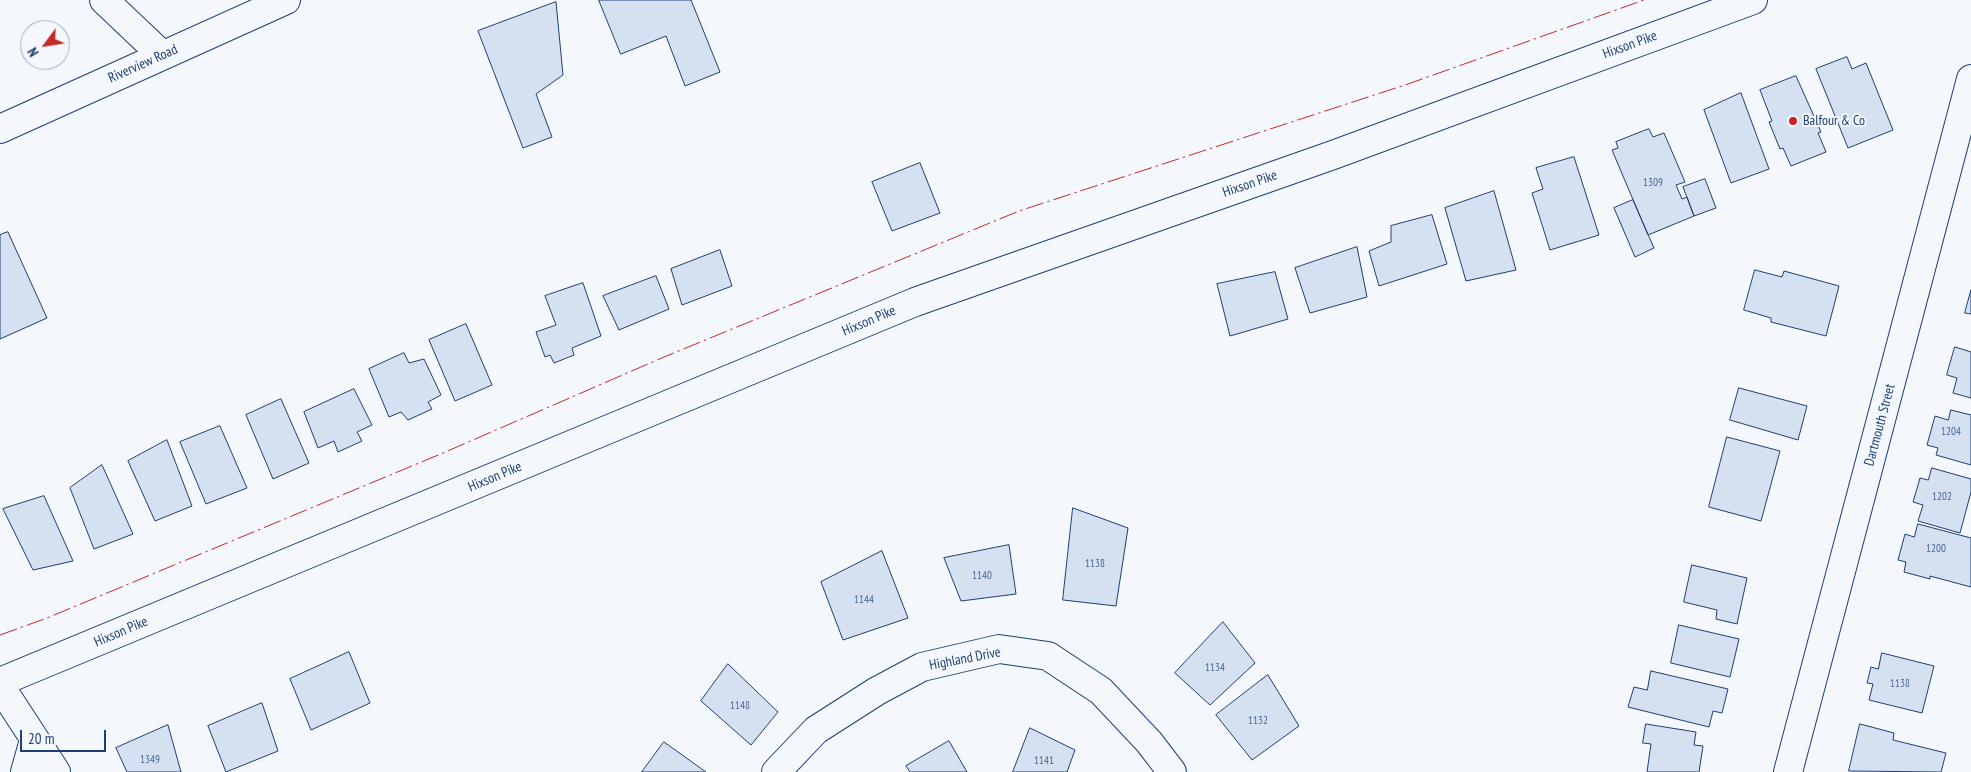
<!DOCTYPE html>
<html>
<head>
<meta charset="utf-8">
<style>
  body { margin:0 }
  #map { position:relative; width:1971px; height:772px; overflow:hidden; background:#f4f7fb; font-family:"PT Sans Narrow",sans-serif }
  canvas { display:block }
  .north { position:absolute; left:20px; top:20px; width:50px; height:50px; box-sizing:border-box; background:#f4f7fb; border:1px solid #9eadc5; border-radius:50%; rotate:239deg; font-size:14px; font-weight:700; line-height:20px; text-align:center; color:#1d3f73 }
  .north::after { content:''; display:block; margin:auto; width:18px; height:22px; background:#c62828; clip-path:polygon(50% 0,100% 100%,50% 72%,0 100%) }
  .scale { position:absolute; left:20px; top:730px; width:86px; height:22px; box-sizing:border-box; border:2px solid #1d3f73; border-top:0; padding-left:6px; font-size:15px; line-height:18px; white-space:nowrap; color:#1d3f73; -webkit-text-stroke:4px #f4f7fb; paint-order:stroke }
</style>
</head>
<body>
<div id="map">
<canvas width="1971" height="772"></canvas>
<div class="north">N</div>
<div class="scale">20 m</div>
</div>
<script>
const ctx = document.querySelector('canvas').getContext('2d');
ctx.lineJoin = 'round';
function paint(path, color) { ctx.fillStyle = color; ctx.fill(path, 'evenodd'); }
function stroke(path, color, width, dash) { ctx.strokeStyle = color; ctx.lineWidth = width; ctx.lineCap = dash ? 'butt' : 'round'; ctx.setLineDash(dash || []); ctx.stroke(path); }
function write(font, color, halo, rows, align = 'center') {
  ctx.font = font + ' "PT Sans Narrow",sans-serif'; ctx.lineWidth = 4; ctx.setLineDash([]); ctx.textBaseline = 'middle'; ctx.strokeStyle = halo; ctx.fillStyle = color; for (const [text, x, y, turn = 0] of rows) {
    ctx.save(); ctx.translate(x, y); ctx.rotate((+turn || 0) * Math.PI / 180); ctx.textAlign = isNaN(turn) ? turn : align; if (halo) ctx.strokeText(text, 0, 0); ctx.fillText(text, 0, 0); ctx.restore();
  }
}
const building = new Path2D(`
  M599,0H691L720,72L685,86L666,36L621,54Z
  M556,2L563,75L536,94L552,137L523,148L478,31Z
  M1847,57L1852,69L1866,63L1893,130L1848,148L1816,69Z
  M1796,76L1821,132L1818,133L1826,152L1791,166L1783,148L1780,149L1769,122L1772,121L1760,90Z
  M1741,93L1769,169L1731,183L1704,110Z
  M1649,129L1653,137L1664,133L1685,182L1676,185L1682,199L1687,197L1694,216L1648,235L1612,150L1618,148L1616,142Z
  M1574,157L1599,235L1550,250L1532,193L1543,189L1536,168Z
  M920,163L940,213L892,231L872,182Z
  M1705,179L1716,208L1694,216L1683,187Z
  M1494,191L1516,270L1466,281L1445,208Z
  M1633,200L1654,248L1635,257L1614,208Z
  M1432,215L1447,264L1379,286L1369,251L1391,242V226Z
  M8,232L47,318L0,339V235Z
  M1357,247L1367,297L1310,313L1295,268Z
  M720,250L732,286L682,305L671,269Z
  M1755,270L1782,277L1784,271L1839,286L1826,336L1771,322V318L1744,310Z
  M1275,272L1288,319L1230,336L1217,284Z
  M656,276L669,309L619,330L603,296Z
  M583,283L601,336L572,348L574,355L554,363L550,355L545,357L536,332L556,325L545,296Z
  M1971,290V314L1965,313Z
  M466,324L492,385L455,401L429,340Z
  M1955,347L1971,352V398L1953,393L1957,378L1947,375Z
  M404,353L409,363L424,359L441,395L428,402L432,409L408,420L401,412L389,417L369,369Z
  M1739,388L1807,406L1798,440L1730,420Z
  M354,389L372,425L357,432L362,441L338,452L334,441L318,448L304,412Z
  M281,399L309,463L273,479L246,415Z
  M1951,410L1971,415V465L1936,455L1938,448L1927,445L1935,416L1948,420Z
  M220,426L247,488L206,504L180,442Z
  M1727,437L1780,451L1761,521L1709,507Z
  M167,440L192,506L155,521L128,461Z
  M102,465L133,534L94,549L70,488Z
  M1932,468L1971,479V492L1960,533L1918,521L1923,505L1913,502L1920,478L1928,480Z
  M44,496L73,561L33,570L3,509Z
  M1073,508L1128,528L1116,606L1063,600Z
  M1918,524L1971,538V587L1930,576V579L1904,572L1906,562L1898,560L1905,534L1914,537Z
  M1009,545L1016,594L961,601L944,558Z
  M882,551L908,618L843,640L821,582Z
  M1692,565L1747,578L1737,624L1716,619L1717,610L1684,602Z
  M1223,622L1255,663L1210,705L1175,673Z
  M1679,625L1739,639L1730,677L1671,663Z
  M349,652L370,703L311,730L290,679Z
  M1882,653L1934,666L1922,713L1869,700L1873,684L1867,683L1871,667L1878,669Z
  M728,664L778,712L751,745L701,701Z
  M1651,671L1728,689L1722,713L1713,711L1709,727L1628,707L1634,687L1647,690Z
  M1268,675L1299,726L1252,760L1216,715Z
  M262,703L278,751L226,772L208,726Z
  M1646,724L1696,732L1694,745L1703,746L1699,772H1647L1651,744L1643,743Z
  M1860,724L1894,733L1893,740L1946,753L1941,772L1849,771Z
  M168,725L181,772H127L116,748Z
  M1030,728L1075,750L1067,772H1013Z
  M949,741L967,772H910L906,766Z
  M664,742L706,772H642Z`);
paint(building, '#d5e0f0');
stroke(building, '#1d3f73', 1);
const minor = new Path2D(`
  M104,0L162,55
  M0,129L286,0
  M0,686L56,772
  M25,772L34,740
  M776,772L816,730L877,691L922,667L999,649L1048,656L1101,691L1149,742L1172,772
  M1788,772L1971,79`);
const major = new Path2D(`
  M0,682L915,302L1333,155L1753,0`);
stroke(minor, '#1d3f73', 30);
stroke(major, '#1d3f73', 30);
stroke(minor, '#f4f7fb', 28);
stroke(major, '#f4f7fb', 28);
stroke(new Path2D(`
  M0,635L47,618L443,453L664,357L1019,211L1408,84L1644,0`), '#c62828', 1, [18, 4, 2.5, 4]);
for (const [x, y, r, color] of [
  [1793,121,5,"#c62828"]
]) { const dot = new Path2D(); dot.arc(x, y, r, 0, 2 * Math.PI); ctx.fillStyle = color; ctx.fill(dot); stroke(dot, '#f4f7fb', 2); }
write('11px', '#4b6792', null, [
  ["1309",1653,183],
  ["1204",1951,432],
  ["1202",1942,497],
  ["1200",1936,549],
  ["1138",1095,564],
  ["1140",982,576],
  ["1144",864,600],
  ["1134",1215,668],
  ["1138",1900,684],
  ["1148",740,706],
  ["1132",1258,721],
  ["1349",150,760],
  ["1141",1044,761]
]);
write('14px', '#1d3f73', '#f4f7fb', [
  ["Hixson Pike",1630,45,-20],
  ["Riverview Road",143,64,-24],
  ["Hixson Pike",1250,184,-19],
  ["Hixson Pike",869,321,-23],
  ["Dartmouth Street",1880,425,-75],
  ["Hixson Pike",495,477,-23],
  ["Hixson Pike",121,632,-23],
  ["Highland Drive",965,659,-11]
]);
write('14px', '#1d3f73', '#f4f7fb', [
  ["Balfour & Co",1803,121]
], 'left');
</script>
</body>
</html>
